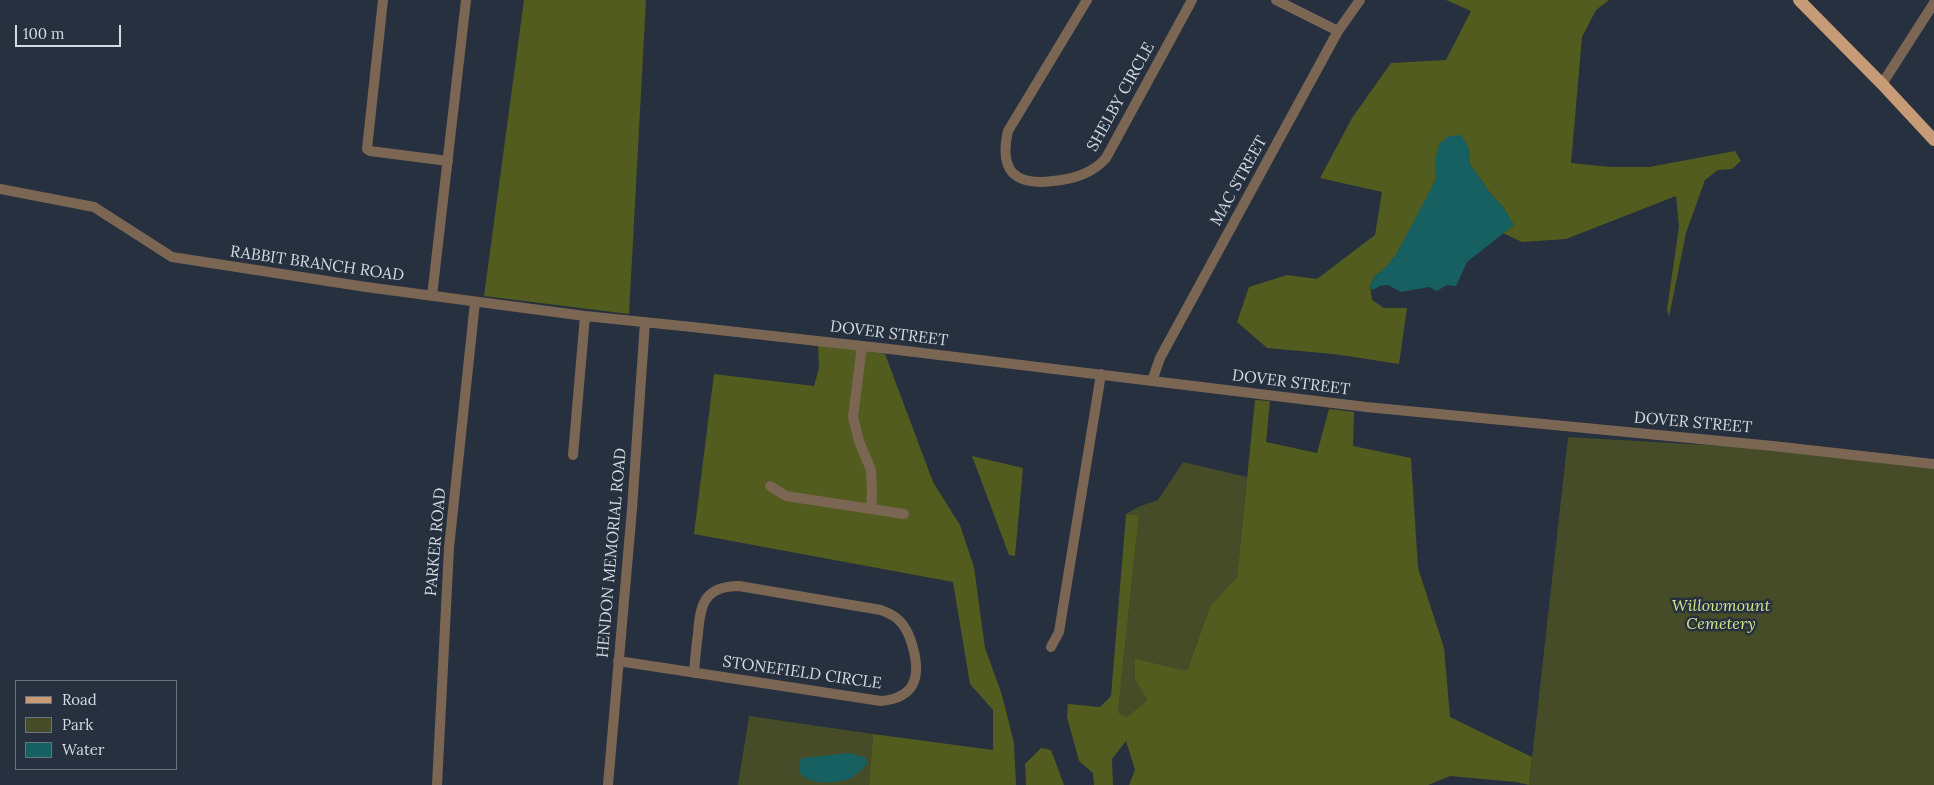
<!DOCTYPE html>
<html>
<head>
<meta charset="utf-8">
<style>
  body { margin:0 }
  #map { position:relative; width:1934px; height:785px; overflow:hidden; background:#27303e; font-family:Lora,serif }
  canvas { display:block }
  .legend { position:absolute; left:15px; top:680px; width:162px; height:90px; box-sizing:border-box; background:#27303e; border:1px solid #6c7480; margin:0; padding:6px 9px; list-style:none; font-size:15px; color:#d4dae3 }
  .legend li { display:flex; align-items:center; gap:10px; height:25px }
  .legend b { width:25px; border:1px solid #6c7480 }
  .scale { position:absolute; left:15px; top:25px; width:106px; height:22px; box-sizing:border-box; border:2px solid #d4dae3; border-top:0; padding-left:6px; font-size:15px; line-height:18px; white-space:nowrap; color:#d4dae3; -webkit-text-stroke:4px #27303e; paint-order:stroke }
</style>
</head>
<body>
<div id="map">
<canvas width="1934" height="785"></canvas>
<ul class="legend">
<li><b style="height:6px;background:#c69b75"></b>Road</li>
<li><b style="height:14px;background:#454c27"></b>Park</li>
<li><b style="height:14px;background:#176061"></b>Water</li>
</ul>
<div class="scale">100 m</div>
</div>
<script>
const ctx = document.querySelector('canvas').getContext('2d');
ctx.lineJoin = 'round';
function paint(path, color) { ctx.fillStyle = color; ctx.fill(path, 'evenodd'); }
function stroke(path, color, width, dash) { ctx.strokeStyle = color; ctx.lineWidth = width; ctx.lineCap = dash ? 'butt' : 'round'; ctx.setLineDash(dash || []); ctx.stroke(path); }
function write(font, color, halo, rows, align = 'center') {
  ctx.font = font + ' Lora,serif'; ctx.lineWidth = 5; ctx.setLineDash([]); ctx.textBaseline = 'middle'; ctx.strokeStyle = halo; ctx.fillStyle = color; for (const [text, x, y, turn = 0] of rows) {
    ctx.save(); ctx.translate(x, y); ctx.rotate((+turn || 0) * Math.PI / 180); ctx.textAlign = isNaN(turn) ? turn : align; if (halo) ctx.strokeText(text, 0, 0); ctx.fillText(text, 0, 0); ctx.restore();
  }
}
paint(new Path2D(`
  M1568,437L1758,448L1934,468V785H1529Z
  M1183,462L1247,477L1237,577L1210,606L1187,671L1135,680L1147,700L1127,717L1118,712L1139,515L1126,514L1138,507L1158,500Z
  M749,716L873,734L869,785H738Z`), '#454c27');
paint(new Path2D(`
  M524,0H646L629,314L484,296Z
  M1446,0H1609L1596,10L1582,37L1571,163L1610,167H1649L1735,151L1741,161L1732,169L1718,170L1705,180L1686,233L1669,317L1667,309L1679,227L1676,196L1566,239L1522,242L1503,233L1514,225L1503,207L1490,193L1470,164L1468,146L1435,162V181L1425,202L1396,255L1386,267L1374,277L1370,286L1372,300L1384,308H1407L1399,364L1334,354L1267,348L1237,322L1249,287L1287,275L1317,279L1375,235L1382,192L1320,178L1352,118L1391,63L1446,60L1471,11Z
  M818,344L885,354L933,482L960,525L974,567L985,648L1002,695L1014,743L1016,785H869L873,734L993,750V710L970,684L953,582L694,534L714,374L814,386L819,368Z
  M1255,400L1270,401L1266,442L1317,453L1329,409L1354,412L1353,446L1411,458L1418,568L1444,648L1450,717L1532,757L1529,785L1516,782L1450,776L1428,785H1129L1135,770L1126,741L1112,759L1113,785H1094L1093,773L1079,761L1067,717L1068,704L1100,707L1111,696L1126,514L1139,515L1118,712L1127,717L1147,700L1135,680V659L1187,671L1210,606L1237,577Z
  M972,456L1023,468L1015,556L1009,555Z
  M1041,748L1051,750L1064,785H1026L1025,764Z`), '#525c1e');
paint(new Path2D(`
  M1461,135L1468,146L1470,164L1490,193L1503,207L1514,225L1467,262L1456,286L1447,285L1437,291L1429,287L1401,292L1388,285L1380,286L1372,290L1370,286L1374,277L1386,267L1396,255L1435,181V162L1439,144L1449,136Z
  M850,753L866,758L867,764C863,769 855,776 849,779C833,785 787,785 802,758Z`), '#176061');
stroke(new Path2D(`
  M383,0L367,149L370,151L448,161
  M1087,0L1008,131C999,170 1014,186 1053,181C1073,179 1092,174 1106,158L1192,0
  M1276,0L1338,31
  M1882,84L1934,3
  M0,189L94,207L172,257L366,287L585,316L692,327L898,350L1366,407L1773,446L1934,464
  M432,296L466,0
  M862,346L853,417L859,441L871,470L872,493L871,509
  M1152,381L1160,358L1338,31L1360,0
  M573,455L585,316
  M770,486L786,496L904,514
  M1051,647L1059,632L1101,374
  M618,661L881,701C915,698 921,677 913,648C910,636 905,624 895,617C891,614 885,612 881,610L739,586C704,586 700,605 698,634C696,647 695,660 694,673
  M437,785L449,548L475,302
  M608,785L632,509L645,322`), '#7b6654', 10);
stroke(new Path2D(`
  M1799,0L1882,84L1934,140`), '#c69b75', 12);
write('16px', '#d4dae3', '#27303e', [
  ["SHELBY CIRCLE",1121,97,-61],
  ["MAC STREET",1239,181,-61],
  ["RABBIT BRANCH ROAD",317,264,8],
  ["DOVER STREET",889,334,7],
  ["DOVER STREET",1291,383,7],
  ["DOVER STREET",1693,423,5],
  ["PARKER ROAD",436,542,-85],
  ["HENDON MEMORIAL ROAD",612,553,-85],
  ["STONEFIELD CIRCLE",802,673,8]
]);
write('italic 16px', '#d4e58b', '#27303e', [
  ["Willowmount",1721,606],
  ["Cemetery",1721,624]
]);
</script>
</body>
</html>
